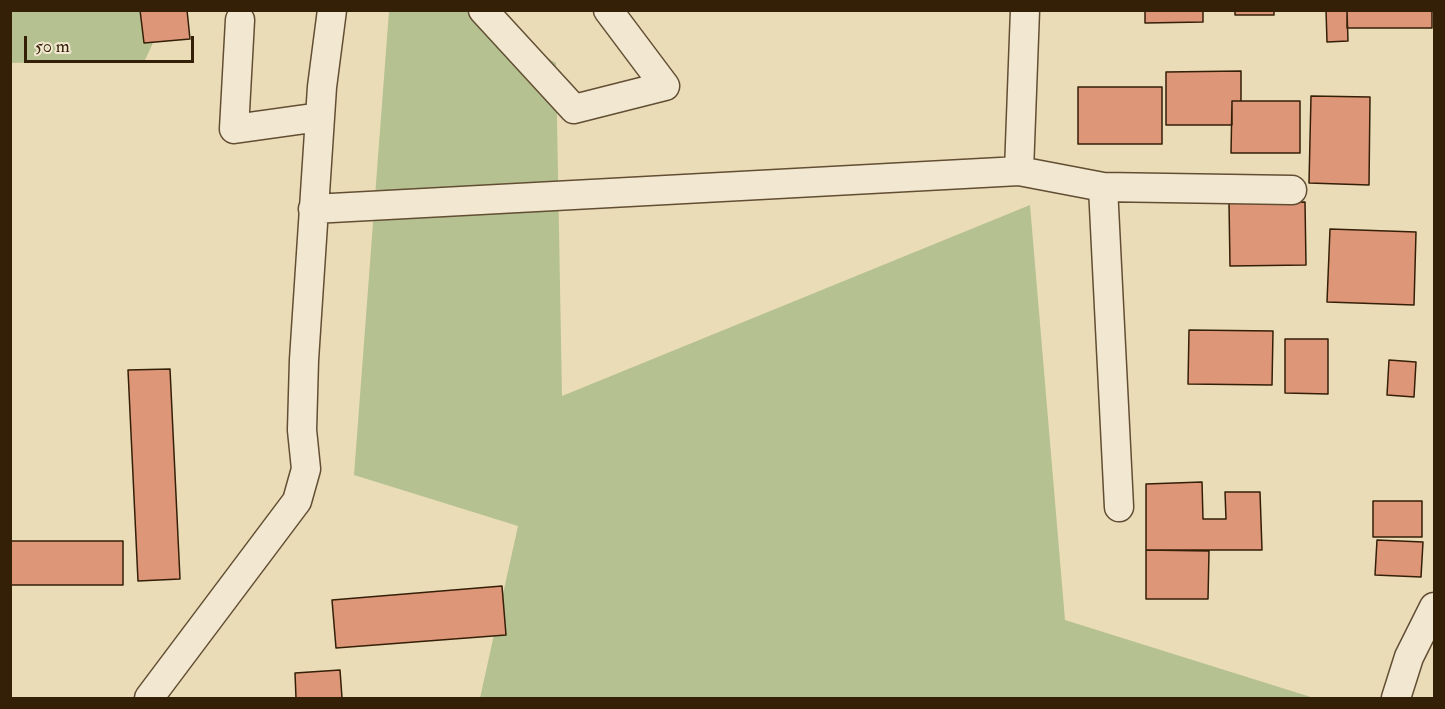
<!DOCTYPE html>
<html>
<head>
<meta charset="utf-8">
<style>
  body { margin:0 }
  #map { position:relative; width:1445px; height:709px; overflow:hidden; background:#ebdcb8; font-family:"IM FELL Double Pica",serif }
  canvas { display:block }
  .frame { position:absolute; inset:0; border:12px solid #341f07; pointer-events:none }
  .scale { position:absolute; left:24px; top:36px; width:170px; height:27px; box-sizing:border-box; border:3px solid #341f07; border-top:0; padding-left:8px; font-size:18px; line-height:21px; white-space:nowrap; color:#341f07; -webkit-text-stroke:4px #f2e8d1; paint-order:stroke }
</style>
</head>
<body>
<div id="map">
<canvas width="1445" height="709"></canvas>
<div class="frame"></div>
<div class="scale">50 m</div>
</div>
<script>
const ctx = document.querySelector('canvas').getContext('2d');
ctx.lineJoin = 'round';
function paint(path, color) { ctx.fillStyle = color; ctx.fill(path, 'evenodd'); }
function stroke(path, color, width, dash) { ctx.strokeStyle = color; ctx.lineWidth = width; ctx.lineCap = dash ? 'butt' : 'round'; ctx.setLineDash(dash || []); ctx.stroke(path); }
paint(new Path2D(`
  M10,11H168L145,60L11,63Z
  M389,11H465L556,63L562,396L1030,205L1065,620L1314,698H480L518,526L354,475Z`), '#b5c190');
const building = new Path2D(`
  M140,10H187L190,39L144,43Z
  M1145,10H1203V22L1145,23Z
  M1235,10H1274V15H1235Z
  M1326,10H1347L1348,41L1327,42Z
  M1347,10H1432V28H1347Z
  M1241,71V101H1232V125H1166V72Z
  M1078,87H1162V144H1078Z
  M1311,96L1370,97L1369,185L1309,183Z
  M1232,101H1300V153H1231Z
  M1305,202L1306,265L1230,266L1229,203Z
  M1330,229L1416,232L1414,305L1327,302Z
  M1189,330L1273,331L1272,385L1188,384Z
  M1285,339H1328V394L1285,393Z
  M1389,360L1416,362L1414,397L1387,395Z
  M170,369L180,579L138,581L128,370Z
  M1202,482L1203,519H1226L1225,492H1260L1262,550H1146V484Z
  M1373,501H1422V537H1373Z
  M1377,540L1423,542L1421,577L1375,575Z
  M10,541H123V585H10Z
  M1146,550L1209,551L1208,599H1146Z
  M502,586L506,635L336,648L332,600Z
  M340,670L342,698H296L295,673Z`);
paint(building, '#de9679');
stroke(building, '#341f07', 1.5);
const minor = new Path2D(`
  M483,10L574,109L665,86L608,10
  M240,20L234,129L320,117
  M1019,171L1103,187L1119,507
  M1103,187L1292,190
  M313,209L1019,171L1025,10
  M149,698L297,501L306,469L302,430L304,360L322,87L332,10
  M1396,698L1409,657L1434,607`);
stroke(minor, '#624e33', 31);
stroke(minor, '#f2e8d1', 28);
</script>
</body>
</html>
